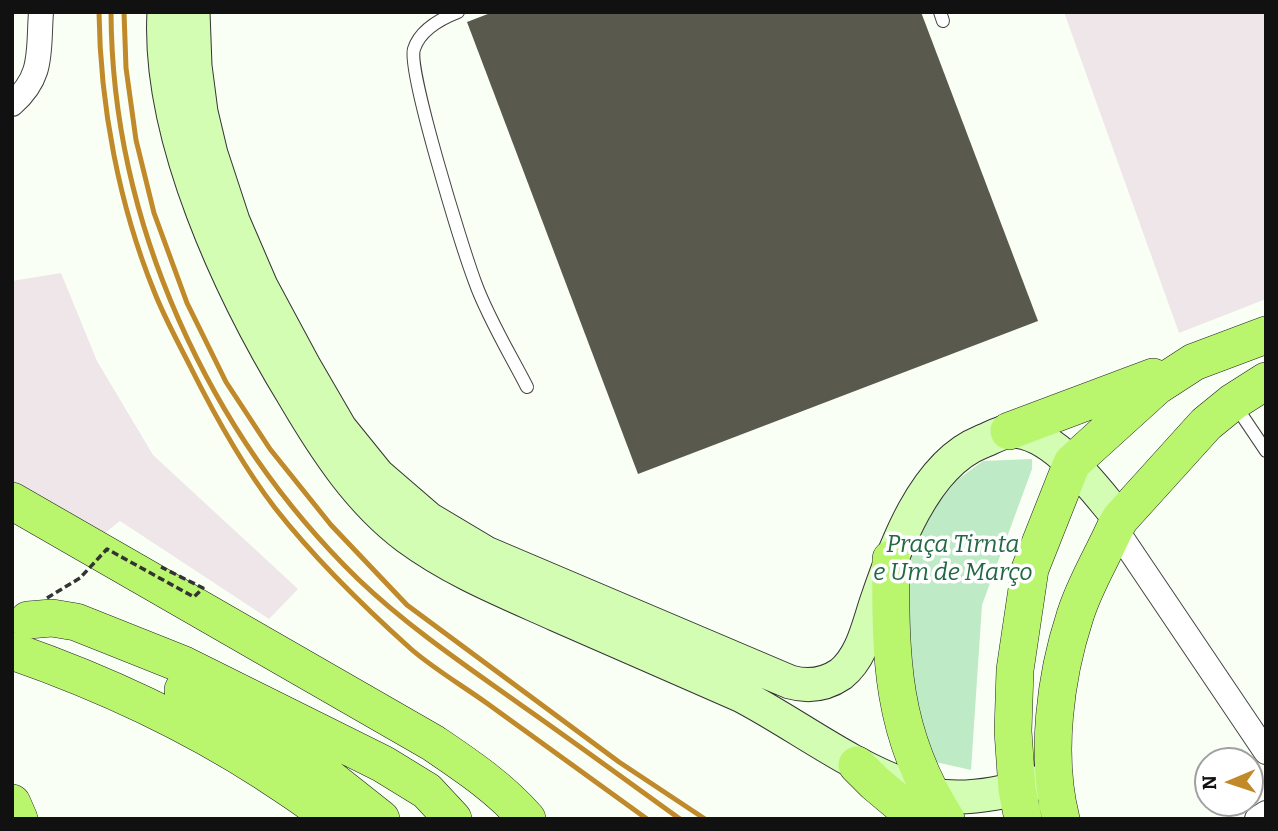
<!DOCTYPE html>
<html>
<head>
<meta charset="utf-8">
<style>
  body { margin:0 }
  #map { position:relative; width:1278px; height:831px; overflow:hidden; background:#fafff5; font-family:Bitter,serif }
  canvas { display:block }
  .frame { position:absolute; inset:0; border:14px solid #111; pointer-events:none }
  .north { position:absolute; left:1194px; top:747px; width:70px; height:70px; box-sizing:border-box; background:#fff; border:2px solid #a0a0a0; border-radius:50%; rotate:268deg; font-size:19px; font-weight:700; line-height:28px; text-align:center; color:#111 }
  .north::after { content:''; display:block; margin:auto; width:24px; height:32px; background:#c0892a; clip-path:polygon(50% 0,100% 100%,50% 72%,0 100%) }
</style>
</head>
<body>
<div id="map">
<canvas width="1278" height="831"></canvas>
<div class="frame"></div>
<div class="north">N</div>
</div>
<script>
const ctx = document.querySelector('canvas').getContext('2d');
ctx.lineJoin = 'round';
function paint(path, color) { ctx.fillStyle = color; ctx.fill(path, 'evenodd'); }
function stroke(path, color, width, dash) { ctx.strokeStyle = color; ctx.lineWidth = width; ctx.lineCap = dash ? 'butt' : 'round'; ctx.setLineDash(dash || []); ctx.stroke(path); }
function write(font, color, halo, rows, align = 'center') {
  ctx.font = font + ' Bitter,serif'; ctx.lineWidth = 7; ctx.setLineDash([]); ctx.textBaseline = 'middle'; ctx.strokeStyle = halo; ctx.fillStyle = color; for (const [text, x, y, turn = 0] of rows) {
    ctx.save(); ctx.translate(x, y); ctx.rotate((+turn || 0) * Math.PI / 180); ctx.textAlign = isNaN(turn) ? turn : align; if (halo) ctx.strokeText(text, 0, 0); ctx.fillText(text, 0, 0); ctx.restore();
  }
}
paint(new Path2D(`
  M1064,12H1266V299L1179,333Z
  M61,273L97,361L153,455L298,589L269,619L120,521L96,540L12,486V281Z`), '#efe6ea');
paint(new Path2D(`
  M1032,459V469L982,605L971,770L931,761L902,653L906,573L913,541L936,506L957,480L983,461Z`), '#beeac5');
paint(new Path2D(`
  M493,12H921L1038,321L638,474L467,22Z`), '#59594d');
const service = new Path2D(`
  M458,12C440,19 420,30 414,49C407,70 463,250 475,282C487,316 510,354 527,387
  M940,12L943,21
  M1235,405L1266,451`);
const minor = new Path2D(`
  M12,104C44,76 38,52 41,12
  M1115,528L1266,752
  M1257,819L1266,813`);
const secondary = new Path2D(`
  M164,12C157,137 231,293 295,398C325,449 359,501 407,537C453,571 506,592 557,615C619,642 680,669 742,696C797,725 848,765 907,786C915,789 924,794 932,795C974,802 1014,790 1054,778
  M193,12L195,66L201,112L211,154L233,221L261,286L304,366L340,428L378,475L429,519L486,553L790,682C808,687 825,685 841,674C862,657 868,627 876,603C894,549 924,465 981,442C989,439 1001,432 1010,431C1054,430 1095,490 1120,519`);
const primary = new Path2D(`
  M1009,431L1153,377
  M12,501L433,743C467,766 500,788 527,819
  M891,559C890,657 891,734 946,819
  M28,620L52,618L76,622L184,665L383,764L427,791L453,819
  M12,651C101,682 186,721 265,772C287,787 311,801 331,819
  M183,690L309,762L381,819
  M857,765L875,783L918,819
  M12,803L19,819
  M1023,819L1017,789L1013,731L1015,670L1030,569L1072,463L1157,386L1194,362L1266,335
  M1061,819C1045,756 1055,677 1075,616C1084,586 1102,557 1115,528L1120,519L1206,424L1233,402L1266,381`);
stroke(service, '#444', 14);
stroke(minor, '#444', 26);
stroke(secondary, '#333', 35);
stroke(primary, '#222', 38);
stroke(service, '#fff', 12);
stroke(minor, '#fff', 24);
stroke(secondary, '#d2fdb2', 33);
stroke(primary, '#baf56e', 37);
stroke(new Path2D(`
  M99,12C100,105 119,205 154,291C164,317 178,342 191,368C215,416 242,465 275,508C315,559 363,606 411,649C434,669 463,686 488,704C541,742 594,781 647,819
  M111,12C112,222 208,433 358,579C407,626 466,666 521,705C574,742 627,781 680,819
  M124,12L126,68L136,140L154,213L187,303L226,382L270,449L331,525L407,605L619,762L705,819`), '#c0892a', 5);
stroke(new Path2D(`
  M47,598L80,578L107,549L194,597L203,588L161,567`), '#333', 3.5, [7, 3.5]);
write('italic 24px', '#216943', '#fff', [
  ["Praça Tirnta",953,545],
  ["e Um de Março",953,573]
]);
</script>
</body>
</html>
